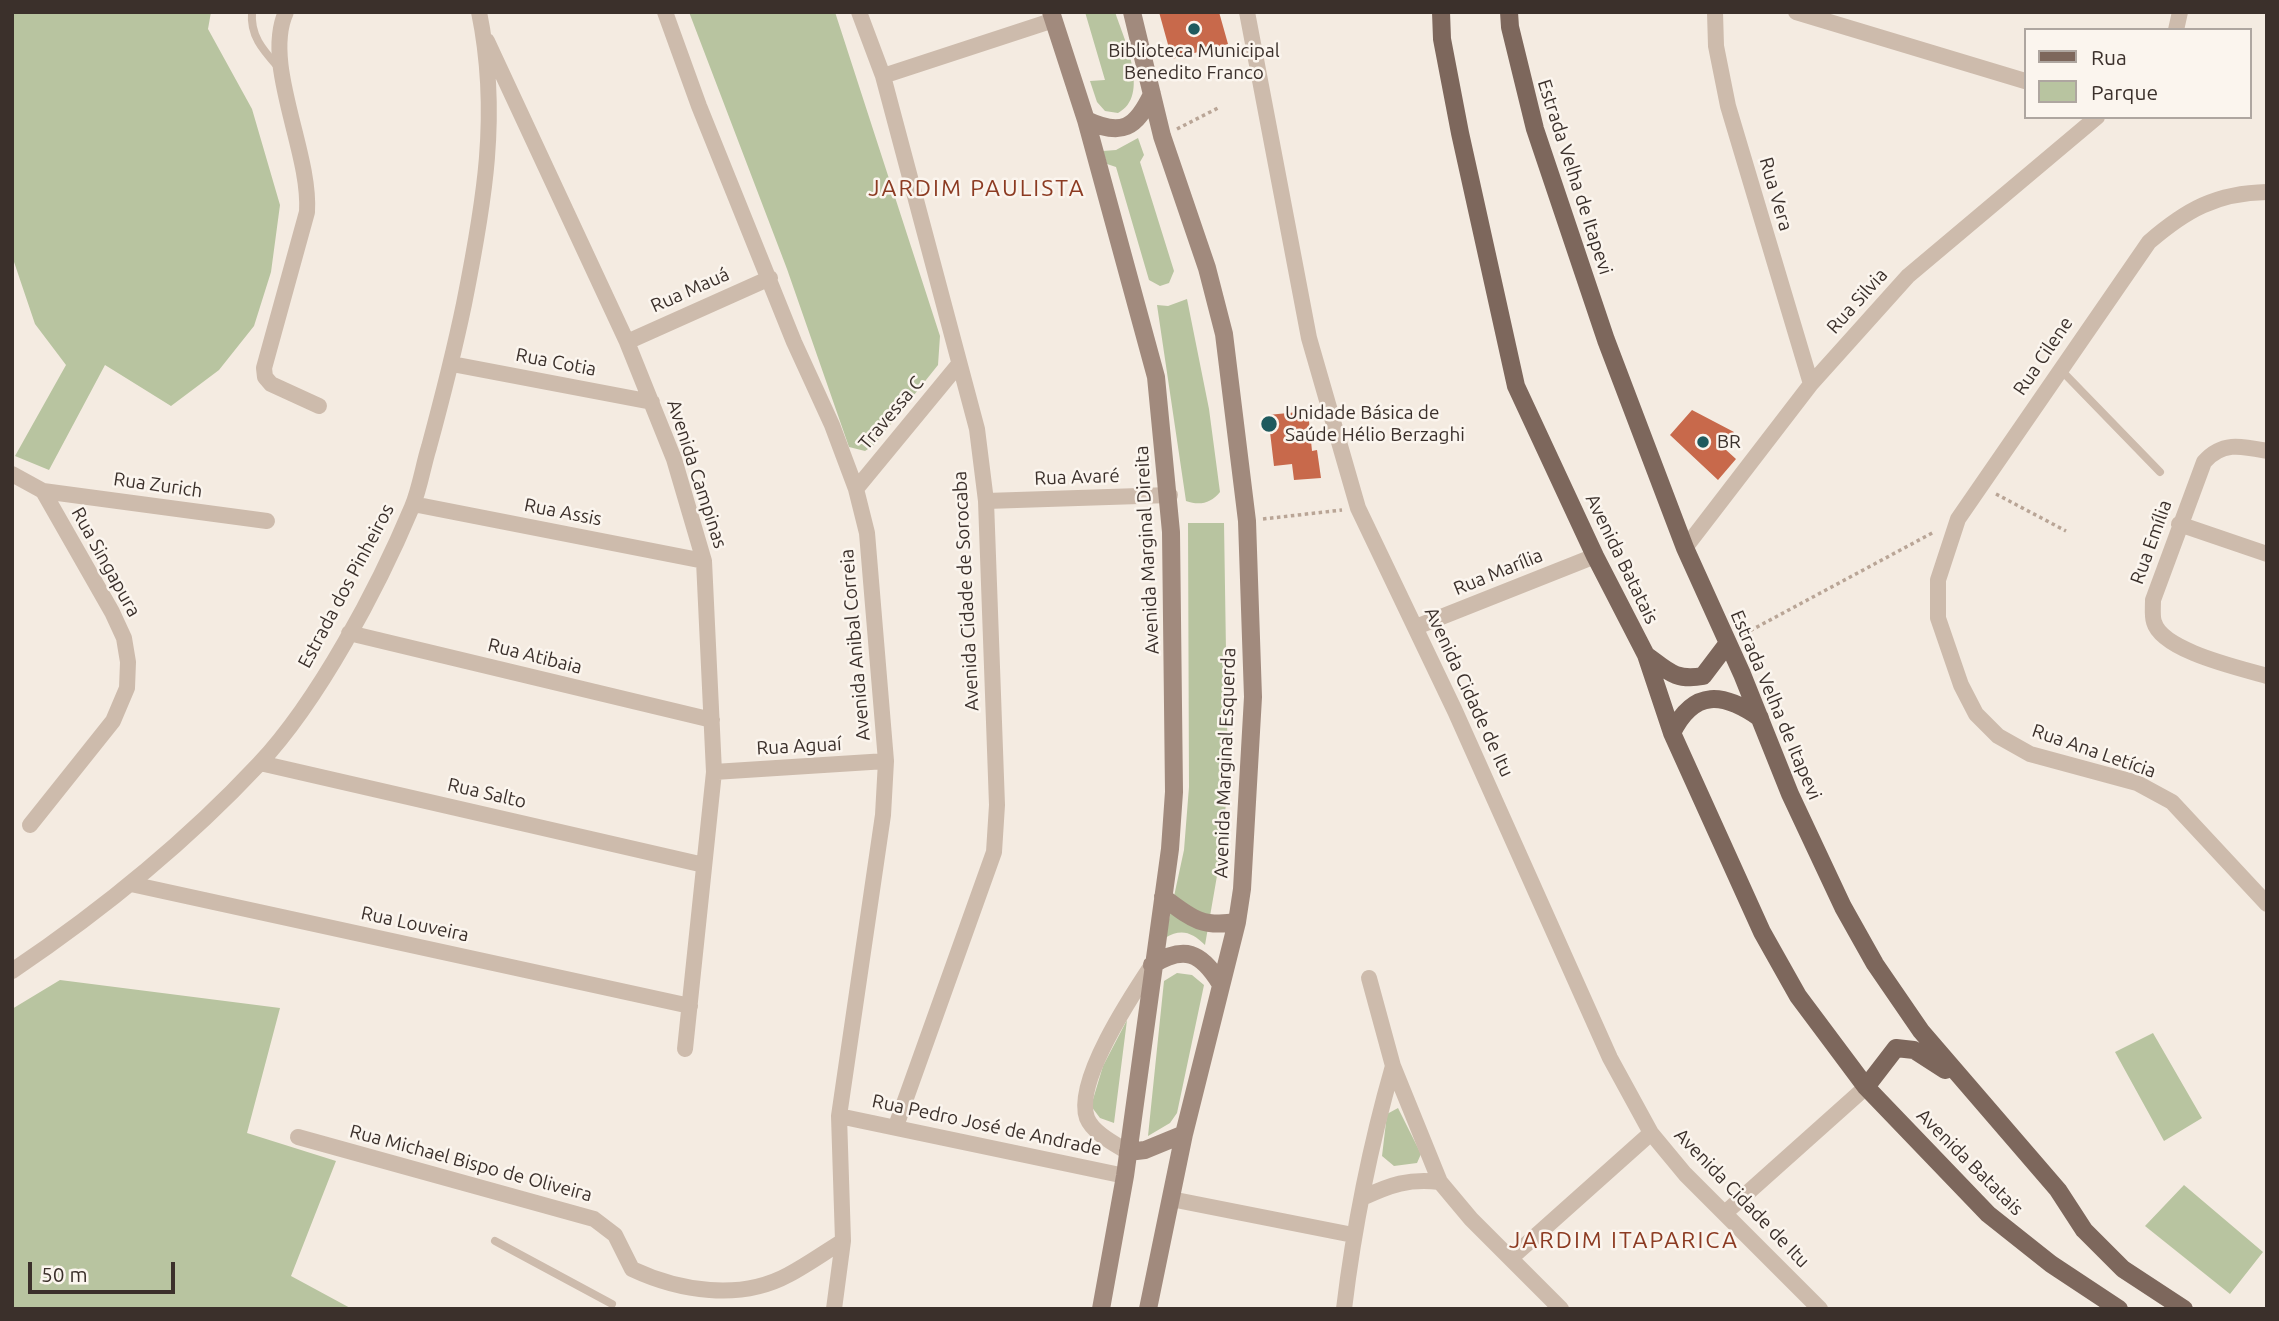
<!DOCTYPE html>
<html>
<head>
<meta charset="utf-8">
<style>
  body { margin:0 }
  #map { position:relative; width:2279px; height:1321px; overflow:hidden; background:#f4ebe1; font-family:Ubuntu,sans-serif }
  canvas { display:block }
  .frame { position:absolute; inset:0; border:14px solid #3b302b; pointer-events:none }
  .legend { position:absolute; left:2024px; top:28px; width:228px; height:91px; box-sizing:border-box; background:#fbf5ee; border:2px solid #aea6a0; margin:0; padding:9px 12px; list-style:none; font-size:21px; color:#3b302b }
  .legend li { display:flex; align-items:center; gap:14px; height:35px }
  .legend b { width:35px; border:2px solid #aea6a0 }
  .scale { position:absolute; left:28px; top:1262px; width:147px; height:32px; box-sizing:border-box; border:4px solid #3b302b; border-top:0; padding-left:9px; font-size:21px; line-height:24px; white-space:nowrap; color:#3b302b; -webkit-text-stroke:5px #fbf5ee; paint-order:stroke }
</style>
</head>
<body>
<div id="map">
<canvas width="2279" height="1321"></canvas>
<div class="frame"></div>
<ul class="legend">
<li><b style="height:9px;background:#7d675c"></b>Rua</li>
<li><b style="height:19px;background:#b8c4a0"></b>Parque</li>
</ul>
<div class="scale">50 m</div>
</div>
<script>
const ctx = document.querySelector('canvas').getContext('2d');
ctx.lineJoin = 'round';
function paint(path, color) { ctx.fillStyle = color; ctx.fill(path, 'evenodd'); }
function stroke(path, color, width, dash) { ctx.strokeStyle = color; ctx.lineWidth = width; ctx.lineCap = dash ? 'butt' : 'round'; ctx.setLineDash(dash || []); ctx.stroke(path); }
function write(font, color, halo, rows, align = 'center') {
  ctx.font = font + ' Ubuntu,sans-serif'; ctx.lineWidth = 5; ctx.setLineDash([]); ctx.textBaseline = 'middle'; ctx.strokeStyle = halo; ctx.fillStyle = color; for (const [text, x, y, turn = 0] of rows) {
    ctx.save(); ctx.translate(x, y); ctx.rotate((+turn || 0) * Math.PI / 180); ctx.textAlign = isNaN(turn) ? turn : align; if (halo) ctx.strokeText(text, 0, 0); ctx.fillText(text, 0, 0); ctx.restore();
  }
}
paint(new Path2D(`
  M12,12H211L208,29L252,109L280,205L271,272L254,326L219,370L171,406L105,365L49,470L15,456L66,365L35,324L12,256Z
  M689,12H835L940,336L938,365L874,445L865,451L849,447L787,269Z
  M1085,12H1115C1124,39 1151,96 1118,113L1105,111L1097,102L1090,81L1105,80Z
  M1138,138L1144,155L1140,162L1174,271L1169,283L1160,286L1149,280L1116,167L1107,164L1103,151L1116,150Z
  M1187,299L1209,409L1220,492C1211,503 1200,506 1186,501L1157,305L1168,306Z
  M1188,523H1224L1228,781L1222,847L1205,945C1192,932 1181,928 1165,938L1184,850L1189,787Z
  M1177,973L1192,975L1204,985L1177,1113L1170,1123L1148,1136L1164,981Z
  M60,980L280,1008L247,1133L336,1161L291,1276L352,1309H12V1009Z
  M1127,1020L1114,1123L1100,1118L1091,1106L1103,1066Z
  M2153,1033L2202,1118L2164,1141L2115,1052Z
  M1398,1108L1421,1154L1417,1163L1394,1166L1382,1156L1387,1114Z
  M2184,1185L2263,1252L2230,1294L2145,1226Z`), '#b8c4a0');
paint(new Path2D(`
  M1159,12H1219L1228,44L1172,59Z
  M1692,410L1734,432L1725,449L1736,459L1718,480L1670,435Z
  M1308,411L1312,451L1317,450L1321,478L1294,480L1292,464L1274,466L1268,415Z`), '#c8694b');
stroke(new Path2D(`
  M1177,129L1218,108
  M1996,494L2066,531
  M1263,519L1342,510
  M1744,634L1934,532`), '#b9a596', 3.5, [3.5, 3.5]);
stroke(new Path2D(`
  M252,12C250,36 263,50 278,67
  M2059,368L2160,472
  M495,1241L612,1304`), '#cdbbac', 8);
stroke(new Path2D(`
  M286,12C262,64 311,152 307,212L264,368L265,377L271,384L319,406
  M665,12L699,106L794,342L832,425L856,489L867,533L886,761L883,815L839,1116L843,1241L834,1309
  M859,12L883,76L977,429L986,501L997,805L994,852L896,1126
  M1247,12L1309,338L1358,508L1455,711L1610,1058L1651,1133L1685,1174L1820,1309
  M1715,12L1716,46L1728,106L1811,384
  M1796,12L2025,81
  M2176,30L2180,12
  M487,41L627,342L674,459L704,561L714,772L685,1049
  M883,76L1054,20
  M2267,192C2216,193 2186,210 2149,242L1958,519L1938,580V618L1961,685L1976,714L1998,736L2030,754L2137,783L2172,802L2267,904
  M627,342L770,278
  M452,364L652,402
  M2267,451C2242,446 2222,441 2204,462L2153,600C2153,607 2152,616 2154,622C2162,651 2240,668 2267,676
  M12,474L43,491L112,612L124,638L128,662L127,688L113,721L30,825
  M856,489L959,364
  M43,491L267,521
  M986,501L1170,495
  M413,504L704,561
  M2179,524L2267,554
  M1685,548L1811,384L1908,276L2097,117
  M1416,627L1595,556
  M349,633L712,720
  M260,763L704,865
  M714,772L886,761
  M131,884L690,1006
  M12,971C101,911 186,842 259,764C319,700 378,588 412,507C420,488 423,466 429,447C442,399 454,352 464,304C484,204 500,114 479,12
  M1369,978L1393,1066L1440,1182L1471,1219L1561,1309
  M839,1116L1125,1176
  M298,1137L594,1219L615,1235L632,1269C679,1291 740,1301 788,1275C807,1265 825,1252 843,1241
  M1128,1152C1115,1144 1093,1133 1087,1118C1074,1082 1132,995 1152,965
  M1362,1198C1390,1185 1409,1178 1440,1182
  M1171,1199L1353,1235
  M1725,1213L1866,1087
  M1511,1258L1651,1133
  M1344,1309C1354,1226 1370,1146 1393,1066`), '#cdbbac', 16);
stroke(new Path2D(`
  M1051,12L1086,120L1156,377L1171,532L1174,792L1170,849L1125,1176L1101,1309
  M1132,12L1162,136L1207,268L1224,334L1247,521L1253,697L1242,889L1237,922L1184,1134L1148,1309
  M1086,120C1122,137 1136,128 1152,94
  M1163,897C1191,918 1201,928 1237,922
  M1152,965C1184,945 1201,952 1220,983
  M1128,1152L1145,1150L1184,1134`), '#a18a7d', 18);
stroke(new Path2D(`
  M1441,12L1442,39L1460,133L1516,386L1595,556L1646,655L1672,733L1762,932L1798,996L1866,1087L1988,1214L2051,1264L2119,1309
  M1509,12L1510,27L1535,129L1606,340L1685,548L1742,674L1790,794L1843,907L1875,964L1921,1031L2058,1190L2084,1230L2123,1269L2184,1309
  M1646,655C1668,671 1675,681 1703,676L1728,643
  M1672,733C1694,688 1724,693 1760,718
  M1866,1087L1896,1048L1914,1050L1945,1070`), '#7d675c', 18);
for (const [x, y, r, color] of [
  [1194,29,7,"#1f5a5e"],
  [1269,424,9,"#1f5a5e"],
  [1703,442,7,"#1f5a5e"]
]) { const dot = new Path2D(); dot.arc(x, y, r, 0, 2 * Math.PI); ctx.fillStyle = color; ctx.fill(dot); stroke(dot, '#fbf5ee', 2.5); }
write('19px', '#3b302b', '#fbf5ee', [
  ["Biblioteca Municipal",1194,51,"center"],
  ["Benedito Franco",1194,73,"center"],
  ["Unidade Básica de",1285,413],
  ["Saúde Hélio Berzaghi",1285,435],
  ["BR",1717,442]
], 'left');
write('19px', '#3b302b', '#fbf5ee', [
  ["Estrada Velha de Itapevi",1575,177,72],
  ["Rua Vera",1776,194,74],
  ["Rua Mauá",690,290,-24],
  ["Rua Silvia",1857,301,-48],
  ["Rua Cilene",2043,356,-56],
  ["Rua Cotia",556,362,11],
  ["Travessa C",891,413,-50],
  ["Avenida Campinas",697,474,72],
  ["Rua Avaré",1077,477,-2],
  ["Rua Zurich",158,485,8],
  ["Rua Assis",563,512,11],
  ["Rua Emília",2151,542,-70],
  ["Avenida Marginal Direita",1147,550,-93],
  ["Avenida Batatais",1622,559,64],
  ["Rua Singapura",106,562,61],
  ["Rua Marília",1498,572,-22],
  ["Estrada dos Pinheiros",346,586,-62],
  ["Avenida Cidade de Sorocaba",966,591,-93],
  ["Avenida Anibal Correia",855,645,-95],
  ["Rua Atibaia",535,656,14],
  ["Avenida Cidade de Itu",1469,692,65],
  ["Estrada Velha de Itapevi",1776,705,67],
  ["Rua Aguaí",799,746,-3],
  ["Rua Ana Letícia",2094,751,19],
  ["Avenida Marginal Esquerda",1225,763,-88],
  ["Rua Salto",487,793,13],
  ["Rua Louveira",415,924,12],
  ["Rua Pedro José de Andrade",987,1125,12],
  ["Avenida Batatais",1970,1162,45],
  ["Rua Michael Bispo de Oliveira",471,1163,15],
  ["Avenida Cidade de Itu",1742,1198,46]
]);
ctx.letterSpacing = '2px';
write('23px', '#8c3b22', '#fbf5ee', [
  ["JARDIM PAULISTA",977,188],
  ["JARDIM ITAPARICA",1624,1240]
]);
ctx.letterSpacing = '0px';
</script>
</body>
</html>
